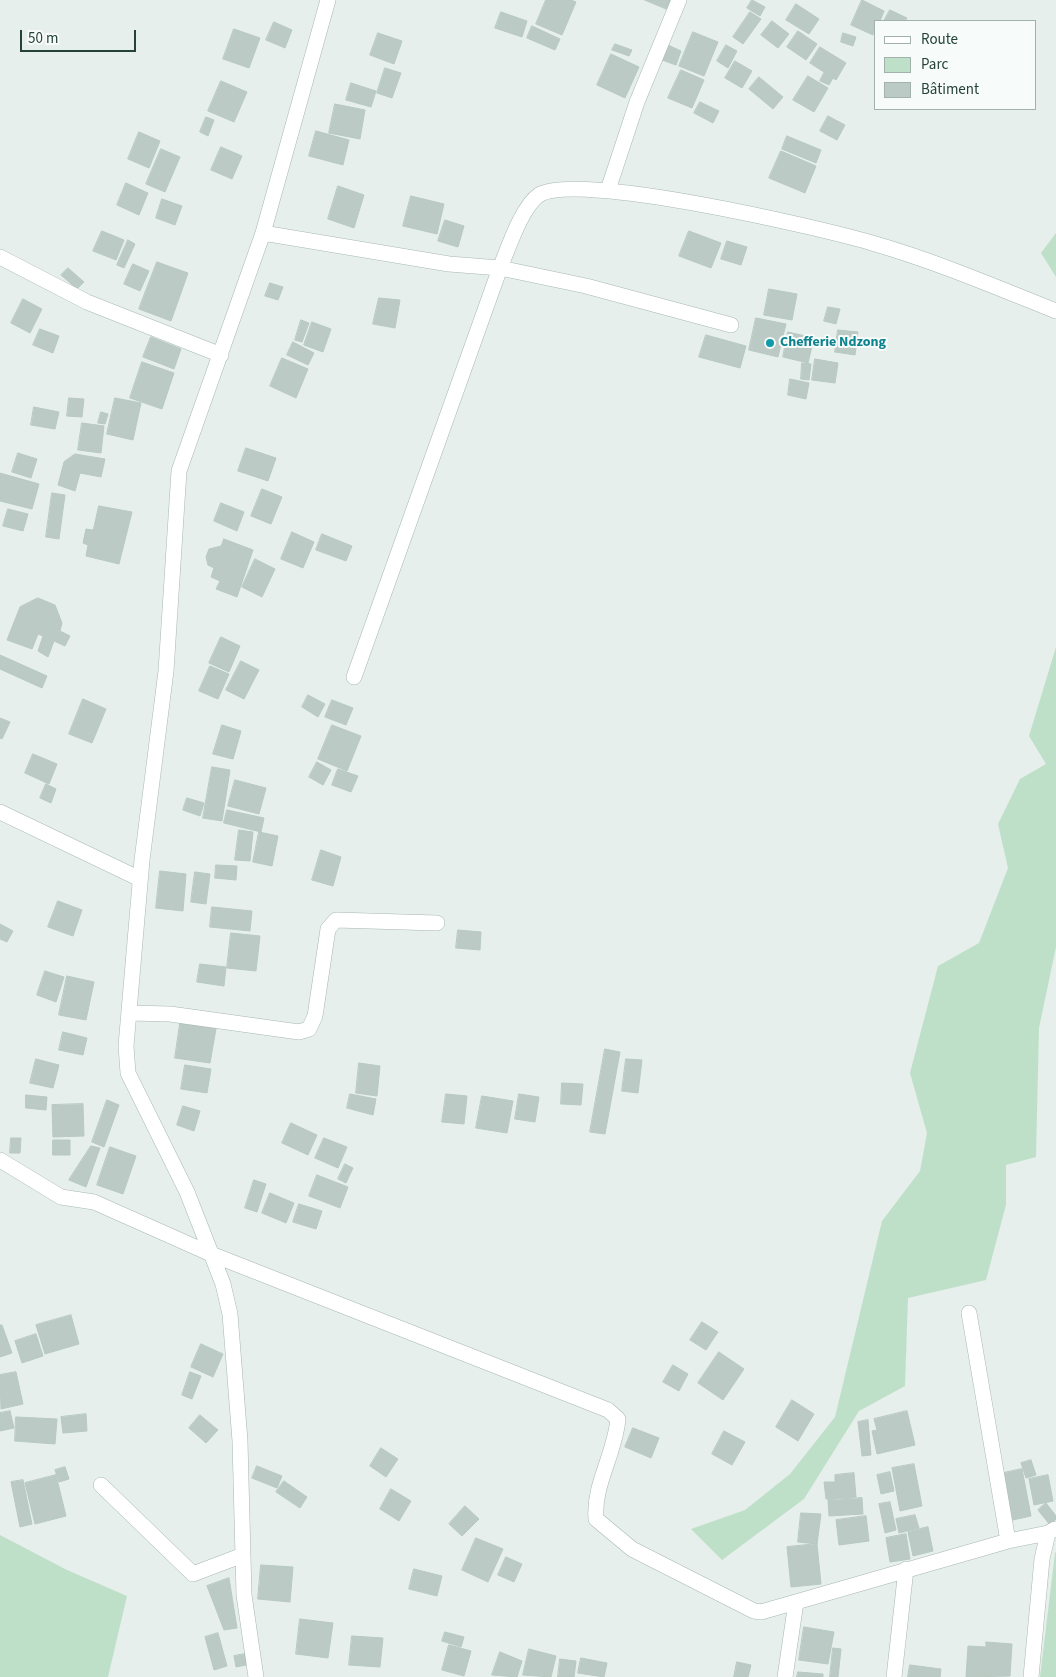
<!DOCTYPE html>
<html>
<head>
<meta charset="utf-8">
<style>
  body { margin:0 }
  #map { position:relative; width:1056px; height:1677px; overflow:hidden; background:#e6efeb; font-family:"Source Sans 3",sans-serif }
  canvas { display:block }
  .legend { position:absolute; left:874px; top:20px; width:162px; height:90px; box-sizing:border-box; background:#f7fbf9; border:1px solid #a3b1ad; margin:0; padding:6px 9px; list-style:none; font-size:15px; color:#24423a }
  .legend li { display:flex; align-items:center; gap:10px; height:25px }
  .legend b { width:25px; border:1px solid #a3b1ad }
  .scale { position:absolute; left:20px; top:30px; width:116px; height:22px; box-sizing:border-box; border:2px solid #24423a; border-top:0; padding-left:6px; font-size:15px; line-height:18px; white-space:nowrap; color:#24423a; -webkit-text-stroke:4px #f7fbf9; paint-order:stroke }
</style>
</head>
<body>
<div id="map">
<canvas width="1056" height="1677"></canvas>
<ul class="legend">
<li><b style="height:6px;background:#fff"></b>Route</li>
<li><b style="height:14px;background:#bfe0c8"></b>Parc</li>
<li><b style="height:14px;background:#bbcac4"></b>Bâtiment</li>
</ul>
<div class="scale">50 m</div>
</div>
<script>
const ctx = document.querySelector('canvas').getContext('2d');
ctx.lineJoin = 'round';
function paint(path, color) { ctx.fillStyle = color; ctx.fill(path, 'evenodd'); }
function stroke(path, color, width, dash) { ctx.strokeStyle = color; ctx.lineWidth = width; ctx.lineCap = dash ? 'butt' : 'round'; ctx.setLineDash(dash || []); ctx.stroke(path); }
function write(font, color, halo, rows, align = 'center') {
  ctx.font = font + ' "Source Sans 3",sans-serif'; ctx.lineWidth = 4; ctx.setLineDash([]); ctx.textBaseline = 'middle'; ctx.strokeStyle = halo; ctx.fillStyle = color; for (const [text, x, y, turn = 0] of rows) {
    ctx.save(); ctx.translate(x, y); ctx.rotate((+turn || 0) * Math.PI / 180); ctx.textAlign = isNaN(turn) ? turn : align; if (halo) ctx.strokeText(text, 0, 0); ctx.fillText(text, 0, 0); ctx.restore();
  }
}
paint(new Path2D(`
  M1056,233V277L1041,253Z
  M1056,647V947L1039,1028L1036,1157L1006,1165V1205L986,1280L908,1298L905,1386L859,1411L804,1499L722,1560L691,1529L745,1510L790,1474L835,1417L882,1221L920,1171L927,1133L910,1073L938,966L979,943L1008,868L998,824L1020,779L1046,764L1029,736Z
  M0,1535L67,1570L127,1596L108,1677H0Z
  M1056,1552V1677H1040L1055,1553Z`), '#bfe0c8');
const building = new Path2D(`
  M546,0H571L576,2L562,35L536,24Z
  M645,0H671L667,9Z
  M752,0L765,7L760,16L747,8Z
  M862,0L884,11L880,21H875L873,35L851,25Z
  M796,4L819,19L809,34L786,20Z
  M890,10L907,18L905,21H884Z
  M501,12L527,21L522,37L495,28Z
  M750,12L761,19L743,44L733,37Z
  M772,21L789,34L778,48L761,35Z
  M274,22L292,30L285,48L266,40Z
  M532,26L560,39L555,50L527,38Z
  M234,29L260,38L249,68L223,59Z
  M798,31L817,44L806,60L787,47Z
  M693,32L718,42L704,76L679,66Z
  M378,33L402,41L394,64L370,55Z
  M843,33L856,37L853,46L841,42Z
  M615,44L632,50L629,56L612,50Z
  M668,45L681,51L676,65L662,60Z
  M726,45L737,51L728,68L717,61Z
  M820,47L846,63L836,80L810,63Z
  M611,54L639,67L625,98L597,85Z
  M735,61L752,71L742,88L725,78Z
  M385,68L401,73L392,98L377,93Z
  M681,70L704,80L692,108L668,98Z
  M824,73L833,78L829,85L820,81Z
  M808,76L828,88L814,112L793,100Z
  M759,77L783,97L773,109L749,89Z
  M221,81L247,92L234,122L208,111Z
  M351,83L376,91L371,107L346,100Z
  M700,102L719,111L713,123L694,113Z
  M335,104L365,110L360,139L329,133Z
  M828,116L845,125L837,140L820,131Z
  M206,117L214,120L208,136L200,132Z
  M316,131L349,140L343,165L309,156Z
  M139,132L160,141L149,168L128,159Z
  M787,136L821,150L816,163L782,149Z
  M221,147L242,156L232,179L211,170Z
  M161,149L180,157L165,192L146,184Z
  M781,151L816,166L805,193L769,178Z
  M126,183L148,193L139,215L117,205Z
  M338,186L364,195L354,228L328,219Z
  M411,196L444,204L437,234L403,226Z
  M162,199L182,206L175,225L156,218Z
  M445,220L464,226L458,247L438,241Z
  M102,231L124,240L116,260L93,251Z
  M689,231L721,243L711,268L679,256Z
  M128,240L135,244L124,268L117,265Z
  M727,241L747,247L741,265L721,259Z
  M157,262L188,273L171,321L139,309Z
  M133,264L149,271L140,291L124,284Z
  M68,268L84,282L77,289L61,275Z
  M270,283L283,287L278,300L265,296Z
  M769,289L797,294L792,320L764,315Z
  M379,298L400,300L395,328L373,324Z
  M23,299L42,309L30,333L11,323Z
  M828,307L840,309L836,324L824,321Z
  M756,318L786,324L778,357L749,350Z
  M301,320L309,323L302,342L295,340Z
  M312,322L331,329L323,352L304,345Z
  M40,329L59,336L53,353L33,345Z
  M838,330L858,332L855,355L835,352Z
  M788,332L814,338L808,363L783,357Z
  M706,335L746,346L740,368L699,357Z
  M151,337L181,349L174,369L143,357Z
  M293,342L314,353L308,365L287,355Z
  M282,358L308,369L296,398L270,386Z
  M815,359L838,363L835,383L812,380Z
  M142,362L174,373L162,409L130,398Z
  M802,363L811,364L809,380L801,379Z
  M790,379L809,383L806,399L788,395Z
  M69,398L84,399L82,417L67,416Z
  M115,398L141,403L133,440L107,434Z
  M34,407L59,412L55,429L31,425Z
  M101,412L108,414L105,424L98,423Z
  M82,423L104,426L101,453L78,450Z
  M246,448L276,458L268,481L238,471Z
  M18,453L37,459L31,478L12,472Z
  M75,454L105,459L101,477L80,473L75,491L58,485L64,462Z
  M0,473L39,484L32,509L0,501Z
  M262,489L282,497L271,524L251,516Z
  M52,493L65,495L59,539L46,537Z
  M221,503L244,512L237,531L214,521Z
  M99,506L132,512L119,564L86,556L88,545L83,543L86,529L93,530Z
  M8,509L28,514L23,531L3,526Z
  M292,532L314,542L303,568L281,559Z
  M322,534L352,546L346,561L316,550Z
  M224,539L253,550L237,597L216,589L220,581L211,577L214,568L208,565L206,557L209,549L221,546Z
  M255,559L275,569L262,597L242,587Z
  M38,598L55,605L62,623L60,631L70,636L65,646L54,641L48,657L38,651L43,636L38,634L32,649L7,640L20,607Z
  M221,637L240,646L229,672L209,663Z
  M0,655L47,676L42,688L0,669Z
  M241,661L259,670L244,699L226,690Z
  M210,666L229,674L218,699L199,691Z
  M308,695L325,704L318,717L302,707Z
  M83,699L106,709L92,743L69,734Z
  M332,700L353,708L346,725L325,717Z
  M0,718L10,722L2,739L0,738Z
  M222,725L241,731L233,759L213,754Z
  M332,725L361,736L347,771L318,759Z
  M33,754L57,764L49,784L25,773Z
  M317,762L331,770L323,785L309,777Z
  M212,767L230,770L222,821L203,818Z
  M338,769L358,776L351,792L332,785Z
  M235,780L266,788L259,814L228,806Z
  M46,784L56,789L51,803L40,798Z
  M187,798L204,803L200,816L183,810Z
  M227,810L264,818L261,832L224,823Z
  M239,830L253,832L250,861L235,860Z
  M259,832L278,836L272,866L253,862Z
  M321,850L341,857L333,886L312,880Z
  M216,865L237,866L236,880L215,878Z
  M160,871L186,874L183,911L156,908Z
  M195,872L210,874L206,904L191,902Z
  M58,901L82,910L73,936L48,927Z
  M212,907L252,911L250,931L210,927Z
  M0,924L13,931L7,942L0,939Z
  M458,930L481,932L480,950L456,948Z
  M231,933L260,936L256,971L227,968Z
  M200,964L226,967L224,986L197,982Z
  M45,971L64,977L56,1002L37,995Z
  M67,976L94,982L86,1020L59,1015Z
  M181,1017L217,1023L210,1063L175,1058Z
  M63,1032L87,1038L83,1055L59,1050Z
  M605,1049L620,1052L605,1134L590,1132Z
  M36,1059L59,1065L53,1088L30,1083Z
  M626,1059L642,1060L638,1093L622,1091Z
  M359,1063L380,1066L377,1096L356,1093Z
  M185,1065L211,1069L207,1093L181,1089Z
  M562,1083L583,1084L581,1105L561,1104Z
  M350,1094L376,1099L373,1115L347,1108Z
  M446,1094L467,1096L464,1124L442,1122Z
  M519,1094L539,1097L535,1122L515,1119Z
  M26,1095L47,1097L46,1110L26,1108Z
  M482,1096L513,1101L507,1133L476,1128Z
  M107,1100L119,1105L104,1147L92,1142Z
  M83,1104L84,1136L53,1137L52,1105Z
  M183,1106L200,1111L194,1131L177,1125Z
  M291,1123L317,1135L308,1155L282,1143Z
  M11,1138H21L20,1153H10Z
  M324,1138L347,1147L338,1168L315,1158Z
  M53,1140H70V1155H53Z
  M91,1146L100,1148L86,1187L69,1180Z
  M110,1147L136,1156L123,1194L97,1185Z
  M345,1164L353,1168L346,1183L338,1179Z
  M317,1175L348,1187L340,1208L309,1196Z
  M254,1180L266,1184L257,1212L245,1208Z
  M270,1193L294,1203L286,1223L262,1213Z
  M299,1204L322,1211L316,1229L293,1222Z
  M71,1315L79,1344L45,1354L36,1325Z
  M702,1322L718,1332L706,1350L690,1340Z
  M0,1325H2L12,1353L0,1357Z
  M36,1334L43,1356L22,1363L15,1341Z
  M201,1344L223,1354L213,1377L191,1367Z
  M719,1352L744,1369L723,1400L698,1383Z
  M673,1365L688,1374L679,1391L663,1382Z
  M16,1372L23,1404L1,1409L0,1375Z
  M190,1372L201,1376L192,1399L182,1395Z
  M792,1400L814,1414L798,1441L776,1427Z
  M10,1411L14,1428L0,1431V1413Z
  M907,1411L915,1445L877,1454L872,1431L877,1430L874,1419Z
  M86,1414L87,1431L63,1433L61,1417Z
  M200,1415L218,1430L206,1443L189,1428Z
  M16,1417L57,1419L55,1444L15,1441Z
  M868,1420L871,1455L862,1456L858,1422Z
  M633,1428L659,1438L651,1458L625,1447Z
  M724,1431L745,1442L732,1465L712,1454Z
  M381,1448L398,1459L386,1477L370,1466Z
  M1031,1460L1036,1475L1026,1478L1021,1463Z
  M914,1464L922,1506L900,1511L892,1468Z
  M257,1466L282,1476L277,1488L252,1478Z
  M65,1467L69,1479L59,1482L55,1470Z
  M1022,1469L1031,1516L1008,1521L999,1474Z
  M890,1472L894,1491L881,1494L877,1475Z
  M854,1473L856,1497L826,1499L824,1482H835V1475Z
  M56,1475L66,1516L35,1524L25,1483Z
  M1048,1475L1053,1501L1034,1505L1029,1479Z
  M23,1480L32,1524L20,1527L11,1482Z
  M284,1481L307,1497L300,1508L276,1492Z
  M391,1489L411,1501L399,1521L380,1509Z
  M862,1498L863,1514L829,1516L828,1500Z
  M890,1502L896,1530L885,1533L879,1504Z
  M1046,1503L1056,1516V1519L1050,1525L1038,1510Z
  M465,1506L479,1519L462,1536L449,1524Z
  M801,1513L821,1514L817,1544L798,1542Z
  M915,1515L919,1528L899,1533L896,1519Z
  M866,1516L869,1541L839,1545L836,1520Z
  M928,1527L933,1551L913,1556L908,1532Z
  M906,1534L910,1559L890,1562L886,1538Z
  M476,1538L503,1549L488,1582L462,1570Z
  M817,1544L821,1584L791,1587L787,1547Z
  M506,1557L522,1564L514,1582L498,1575Z
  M261,1565L293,1567L290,1602L258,1599Z
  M414,1569L442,1576L437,1596L409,1589Z
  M229,1578L237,1628L224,1630L207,1586Z
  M300,1619L333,1623L328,1658L296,1654Z
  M804,1627L834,1632L828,1664L799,1660Z
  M445,1632L464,1637L461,1647L442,1641Z
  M218,1633L227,1666L214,1670L205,1637Z
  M352,1636L383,1638L380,1667L349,1665Z
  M986,1642L1012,1644L1010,1676L966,1677L968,1646L986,1647Z
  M449,1645L471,1651L464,1676L442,1670Z
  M833,1648L841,1649L838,1677H830Z
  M529,1649L556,1656L551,1677L523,1675Z
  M500,1652L522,1661L517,1677L492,1675Z
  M245,1654L246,1665L236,1667L234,1656Z
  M581,1658L607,1663L604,1677L578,1673Z
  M560,1659L576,1661L574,1677H558Z
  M737,1662L751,1665L748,1677H734Z
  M910,1665L941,1669L940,1677H908Z
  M798,1672L823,1674V1677H797Z`);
paint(building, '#bbcac4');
stroke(building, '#b8c9c2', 1);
const minor = new Path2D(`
  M608,190L637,102L679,0
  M263,233L449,264L500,268C508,249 522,206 539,195C577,171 821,228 872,243C935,261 996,287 1056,311
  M0,257L87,302L221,355
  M354,677L500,268L586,286L731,325
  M0,812L140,879
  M129,1013L170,1014L299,1032L309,1029L315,1016L328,929L336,920L437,923
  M0,1160L61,1197L94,1202L211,1254L608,1410L618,1419C615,1454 593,1485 596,1519L632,1549L754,1611L761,1612L796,1602
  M969,1313L1008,1541
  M101,1485L193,1574L243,1555
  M256,1677L244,1595L240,1441L230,1314L223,1284L187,1192L128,1073L126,1046L142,860L166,671L179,471L263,233L328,0
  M785,1677L796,1602L1008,1541L1048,1533
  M894,1677L906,1569
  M1031,1677L1042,1559L1048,1533L1055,1529`);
stroke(minor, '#a8b8b2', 16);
stroke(minor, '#fff', 15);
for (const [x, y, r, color] of [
  [770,343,5,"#0f9aa8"]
]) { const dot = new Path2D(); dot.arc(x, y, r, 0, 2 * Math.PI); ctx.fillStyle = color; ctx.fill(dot); stroke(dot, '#f7fbf9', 2); }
write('bold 14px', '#0d838f', '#f7fbf9', [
  ["Chefferie Ndzong",780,343]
], 'left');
</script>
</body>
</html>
